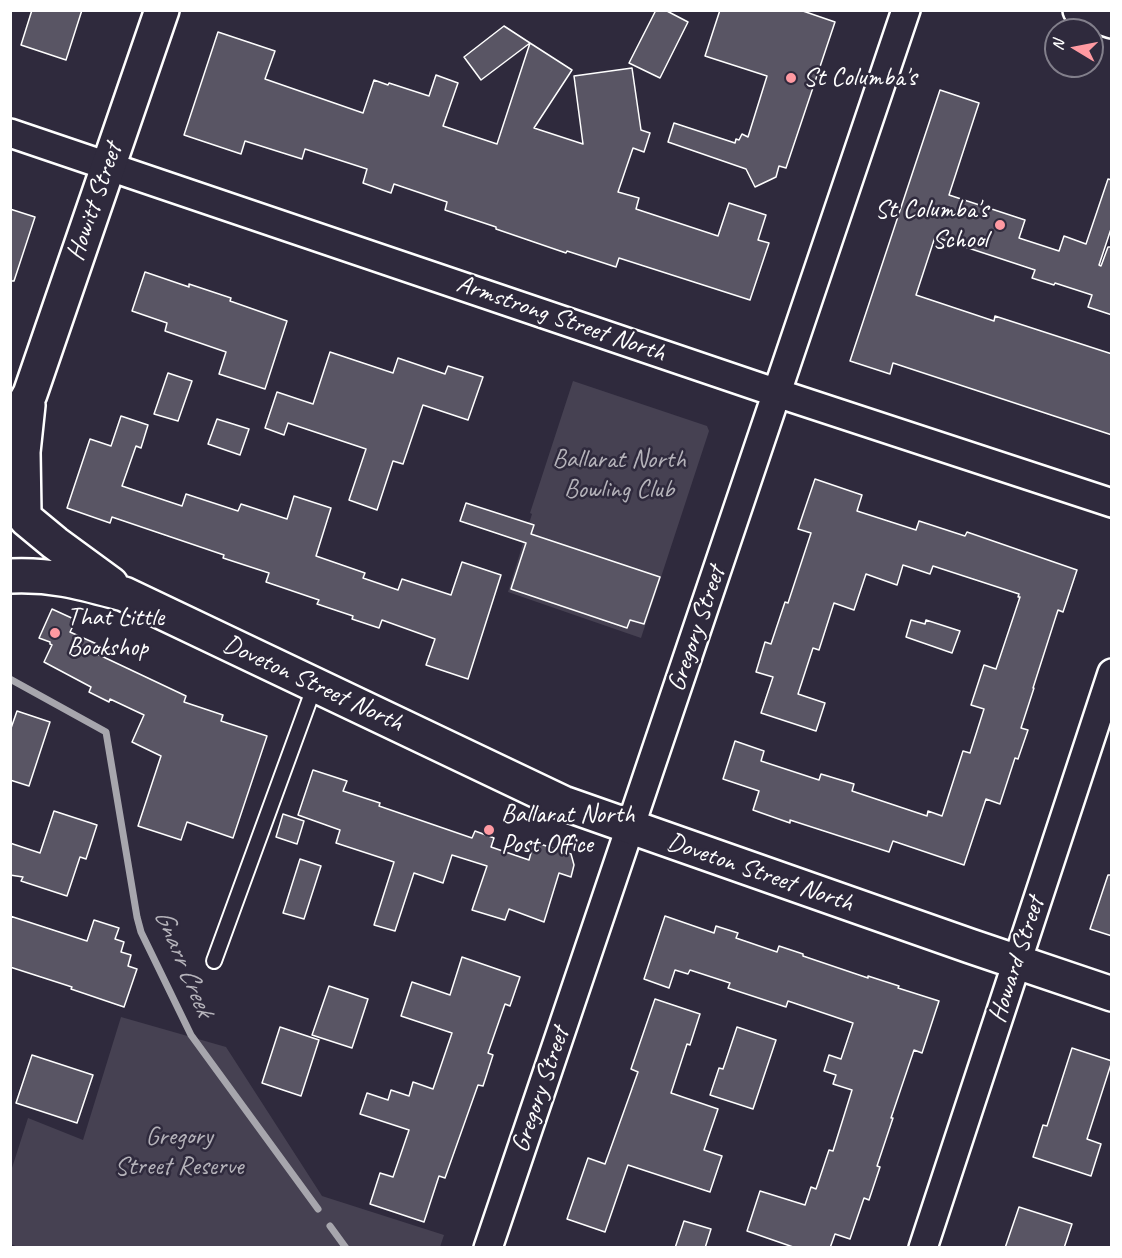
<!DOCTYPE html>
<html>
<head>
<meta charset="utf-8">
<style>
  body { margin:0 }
  #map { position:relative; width:1122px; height:1258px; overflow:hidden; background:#2f2a3d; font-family:Caveat,sans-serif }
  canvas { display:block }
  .frame { position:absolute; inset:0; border:12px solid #fff; pointer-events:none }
  .north { position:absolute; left:1044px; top:18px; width:60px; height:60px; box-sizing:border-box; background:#2f2a3d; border:2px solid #827f8b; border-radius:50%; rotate:280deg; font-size:16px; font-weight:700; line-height:24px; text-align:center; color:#fff }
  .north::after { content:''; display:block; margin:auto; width:21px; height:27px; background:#ff9aa2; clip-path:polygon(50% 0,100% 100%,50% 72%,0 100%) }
</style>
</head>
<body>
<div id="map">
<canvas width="1122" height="1258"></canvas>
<div class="frame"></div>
<div class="north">N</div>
</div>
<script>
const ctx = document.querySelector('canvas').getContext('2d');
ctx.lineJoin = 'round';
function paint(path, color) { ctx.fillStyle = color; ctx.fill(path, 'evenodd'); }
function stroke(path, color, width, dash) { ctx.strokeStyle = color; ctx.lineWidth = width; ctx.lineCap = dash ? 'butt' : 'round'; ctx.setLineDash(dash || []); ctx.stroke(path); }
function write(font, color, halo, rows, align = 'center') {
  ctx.font = font + ' Caveat,sans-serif'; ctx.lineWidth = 5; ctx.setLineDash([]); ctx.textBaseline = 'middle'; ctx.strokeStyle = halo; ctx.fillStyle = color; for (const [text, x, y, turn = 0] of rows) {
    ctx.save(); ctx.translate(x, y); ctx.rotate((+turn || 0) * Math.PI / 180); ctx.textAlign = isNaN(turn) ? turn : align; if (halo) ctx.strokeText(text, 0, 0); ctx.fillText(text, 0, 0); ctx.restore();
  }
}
paint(new Path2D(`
  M573,381L707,426L709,431L641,638L508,592L532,514L530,513Z
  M121,1017L226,1047L322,1196L444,1235L440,1247L20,1248L11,1244V1171L28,1118L83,1140Z`), '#464152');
stroke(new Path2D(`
  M10,679L106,732L137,917L141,932L191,1035L318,1209
  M330,1226L346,1248`), '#a7a6ad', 7);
const building = new Path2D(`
  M32,10H82L66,60L21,45Z
  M656,10H665L688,22L660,78L629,63Z
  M720,10H800L835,22L786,168L779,166L776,177L755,187L746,169L668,142L674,123L735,143L736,139L739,140L742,134L748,137L767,76L705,56Z
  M504,26L530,43L481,80L464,57Z
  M218,32L275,51L265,79L363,113L374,80L388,85L389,83L429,96L436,75L458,83L443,126L497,144L530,43L572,70L534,128L583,144L574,76L632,68L641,130L650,133L644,152L633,148L618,192L639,198L636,209L718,236L729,203L766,215L758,240L769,243L750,300L619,258L616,267L567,251L566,253L496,229V227L445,210L447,202L394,184L391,193L363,183L367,169L305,149L302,159L245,141L241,154L184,135Z
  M940,90L979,103L949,195L1025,220L1019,238L1059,251L1064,236L1086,244L1108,179L1112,180V226L1099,265L1101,266L1108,247H1112V315L1088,307L1092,295L1055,283L1054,285L1032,278L1035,270L935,237L916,295L994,321L995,316L1112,354V435L893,363L890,374L850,361Z
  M10,209L35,217L14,281H10Z
  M145,272L189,287V284L231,298L230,301L287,321L265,389L219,374L226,352L165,331L167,323L132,311Z
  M330,352L393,373L398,358L445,374L448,366L483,377L468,420L423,405L403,464L393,461L377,510L349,500L366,449L288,423L284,435L265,428L277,392L313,404Z
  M168,373L192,381L178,421L154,414Z
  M121,416L148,425L141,448L136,446L122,486L182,506L186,494L238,511L241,504L287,519L294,496L331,508L316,556L365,573L363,578L398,590L402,579L451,595L462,562L501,575L468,679L426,665L435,639L382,620L379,628L352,619L353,616L317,604L319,600L266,582L269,573L223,558L224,555L112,517L110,523L67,508L90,439L111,446Z
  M217,419L249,429L240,455L208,444Z
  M815,479L862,495L857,511L916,530L919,521L965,536L967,532L1077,570L1063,612L1058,610L1033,688H1034L1021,728L1028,730L1018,759L1015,758L1000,804L986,799L964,865L893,841L889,852L790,820V823L753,810L759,791L723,779L735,741L764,751L761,761L819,780L821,774L854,784L852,791L927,816L928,811L942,816L963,751L970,753L984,709L971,705L984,665L996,669L1020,597H1018L1019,594L933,566L930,574L903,565L897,585L866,574L854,610L834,603L819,650L813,648L798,694L825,703L816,731L761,713L773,677L756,672L765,642L771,644L785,602L788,603L811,533L798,529Z
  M466,503L534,525L531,534L660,577L644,624L630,620L627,628L511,589L526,543L460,521Z
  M52,609L76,620L70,632L99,645L95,653L186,696L184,702L223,715L221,721L267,736L233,838L187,822L181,840L138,826L161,756L132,742L144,715L110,699L109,702L89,692L91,687L44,662L52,645L50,644V642L39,638Z
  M911,620L925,624L926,620L960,631L952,653L906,637Z
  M17,711L50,722L29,786L10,780V731Z
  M313,770L347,781L343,791L380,803L379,806L472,838L475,831L494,838L491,847L529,860L534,842L571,854L574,865L571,877L559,873L544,922L509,909L505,920L472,910L487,866L452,855L443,883L414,873L395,931L374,925L394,862L336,843L340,830L298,815Z
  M54,811L97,825L86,859L80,857L67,896L21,881L23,877L10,875V843L40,853Z
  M283,814L304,821L297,844L276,837Z
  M300,859L321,866L304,919L283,913Z
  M1108,875H1112V936L1090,929Z
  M10,916L87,941L94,920L119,928L115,939L124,942L121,952L131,955L128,966L137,969L124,1007L71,989L72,987L10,967Z
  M665,916L714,933L716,926L738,933L736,938L777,952L779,946L803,954V956L868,978V976L899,986L898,988L939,1001L922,1053L914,1050L891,1118H893L877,1166L880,1167L869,1200L864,1198L850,1239L835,1234L830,1248H796L747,1231L760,1191L805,1205L811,1187L816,1189L829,1150L833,1151L852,1090L833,1084L836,1075L824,1071L829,1055L841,1059L853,1023L788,1001L786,1007L728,988L730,983L690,970L688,974L675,970L669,988L644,979Z
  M462,957L520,977L510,1006L505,1004L488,1053L493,1055L483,1086L478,1085L445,1178L439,1176L424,1222L370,1204L380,1173L393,1177L409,1130L360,1114L367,1093L388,1100L391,1090L409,1096L413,1082L433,1089L452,1033L401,1016L412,982L450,995Z
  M329,986L368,999L352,1048L312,1035Z
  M655,999L700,1014L690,1045L687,1044L671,1093L718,1109L704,1150L722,1156L710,1192L628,1165L605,1232L567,1219L588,1158L605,1164L638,1072L631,1069Z
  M280,1027L319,1040L301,1096L262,1083Z
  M737,1027L776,1040L753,1109L710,1095L719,1068L723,1069Z
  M1072,1048L1112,1061L1087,1139L1101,1144L1091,1176L1033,1157L1043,1125L1047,1126Z
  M32,1055L93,1075L77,1123L16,1103Z
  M1019,1207L1072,1224L1064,1248H1005Z
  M684,1221L711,1229L705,1248H675Z`);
paint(building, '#595564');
stroke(building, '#fff', 1.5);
const lane = new Path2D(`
  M214,961L315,685`);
const street = new Path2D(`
  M10,133L777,393L1112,503
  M488,1248L906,10
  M923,1248L1112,673`);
const secondary = new Path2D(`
  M1080,10L1112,21
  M10,429L30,394L162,10
  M24,513L23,452L28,405
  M26,519L55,543L111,584
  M10,576C54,574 83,583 124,594L563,803L970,946L1112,994`);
stroke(lane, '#fff', 18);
stroke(street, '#fff', 32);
stroke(secondary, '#fff', 38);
stroke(lane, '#2f2a3d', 14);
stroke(street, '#2f2a3d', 27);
stroke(secondary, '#2f2a3d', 33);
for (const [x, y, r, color] of [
  [791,78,6,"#ff9aa2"],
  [1000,225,6,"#ff9aa2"],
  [55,633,6,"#ff9aa2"],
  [489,830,6,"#ff9aa2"]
]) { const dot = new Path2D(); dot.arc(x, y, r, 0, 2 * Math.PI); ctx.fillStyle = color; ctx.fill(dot); stroke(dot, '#2f2a3d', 2); }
write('26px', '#fff', '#2f2a3d', [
  ["St Columba's",803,78],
  ["St Columba's",988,210,"right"],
  ["School",988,240,"right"],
  ["That Little",67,618],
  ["Bookshop",67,648],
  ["Ballarat North",501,815],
  ["Post Office",501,845]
], 'left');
write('26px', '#fff', '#2f2a3d', [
  ["Howitt Street",95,202,-71],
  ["Armstrong Street North",561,319,19],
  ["Gregory Street",697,629,-71],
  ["Doveton Street North",313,684,25],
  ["Doveton Street North",760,873,19],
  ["Howard Street",1017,960,-72],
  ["Gregory Street",541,1090,-71]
]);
write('26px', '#b5b3ba', '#2f2a3d', [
  ["Ballarat North",619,460],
  ["Bowling Club",619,490],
  ["Gregory",179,1137],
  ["Street Reserve",179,1167]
]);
write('italic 27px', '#b6b4bb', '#2f2a3d', [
  ["Gnarr Creek",183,963,67]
]);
</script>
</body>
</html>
